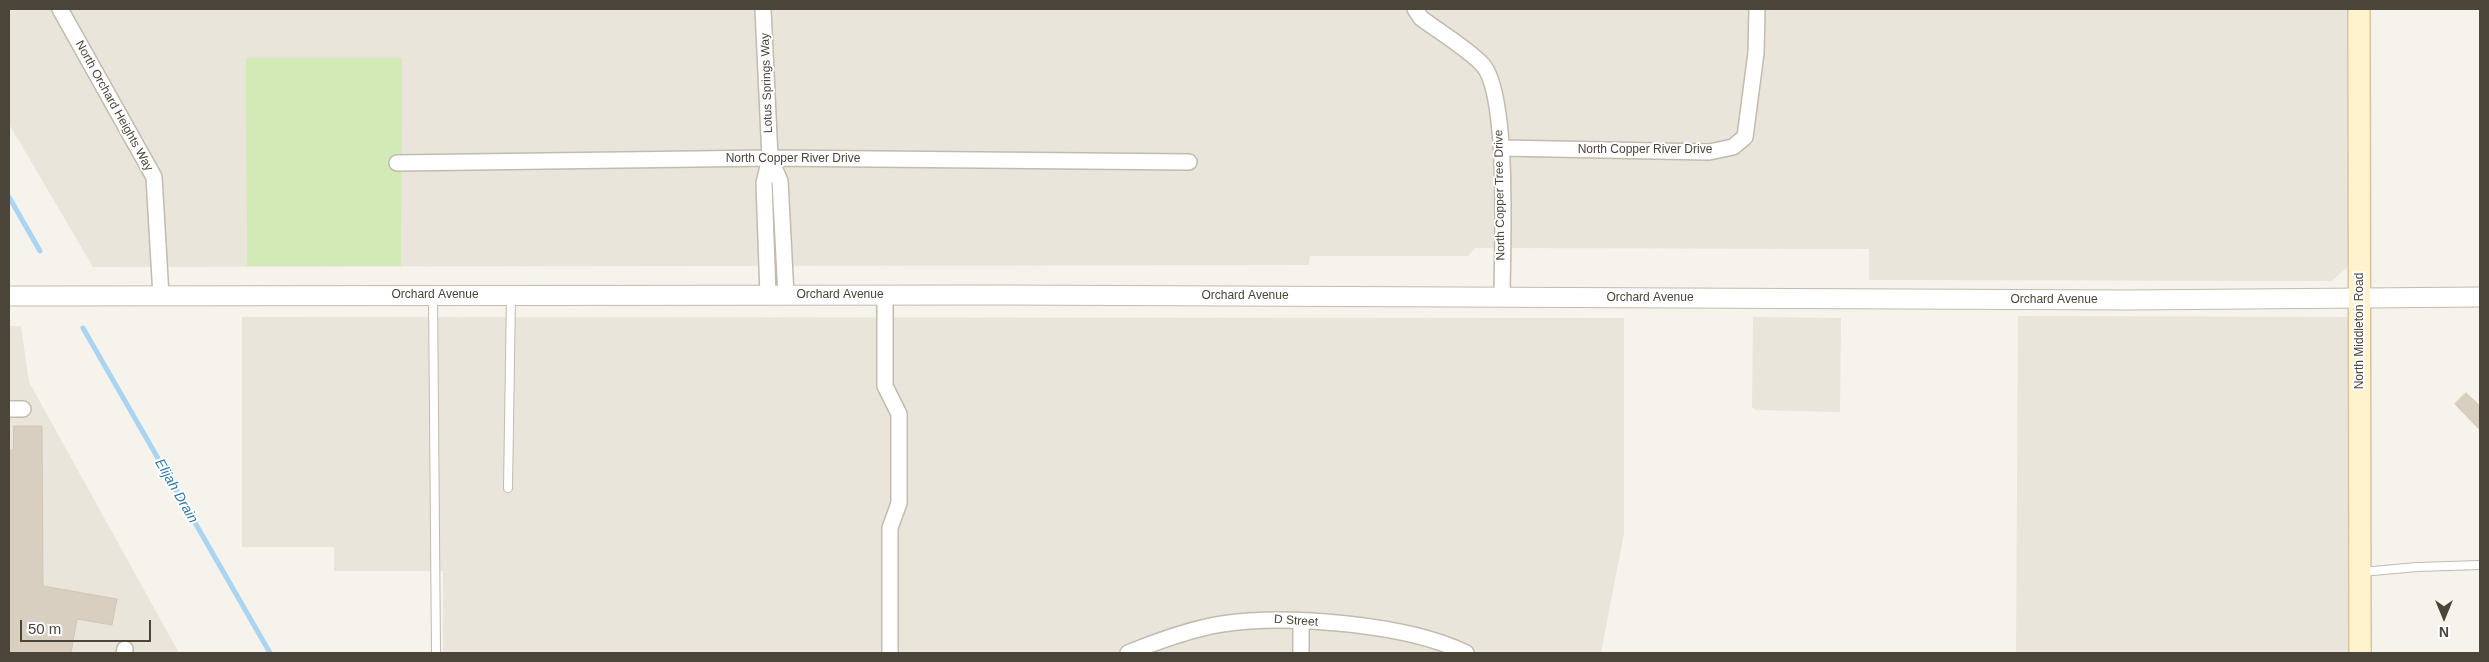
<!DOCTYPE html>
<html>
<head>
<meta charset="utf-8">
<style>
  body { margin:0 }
  #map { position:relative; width:2489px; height:662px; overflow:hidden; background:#f6f3ec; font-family:Helvetica,sans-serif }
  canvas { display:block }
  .frame { position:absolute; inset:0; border:10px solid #4b4439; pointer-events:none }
  .north { position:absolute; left:2419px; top:592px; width:50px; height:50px; -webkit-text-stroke:4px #fff; paint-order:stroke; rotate:180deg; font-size:14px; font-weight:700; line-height:20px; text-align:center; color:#4b4439 }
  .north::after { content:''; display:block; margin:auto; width:18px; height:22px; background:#4b4439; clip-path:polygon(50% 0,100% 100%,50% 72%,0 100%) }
  .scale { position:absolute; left:20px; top:620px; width:131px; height:22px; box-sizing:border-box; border:2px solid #4b4439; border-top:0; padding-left:6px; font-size:15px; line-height:18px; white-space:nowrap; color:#4b4439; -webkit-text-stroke:4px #fff; paint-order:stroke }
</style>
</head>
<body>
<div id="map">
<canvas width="2489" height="662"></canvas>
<div class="frame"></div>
<div class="north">N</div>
<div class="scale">50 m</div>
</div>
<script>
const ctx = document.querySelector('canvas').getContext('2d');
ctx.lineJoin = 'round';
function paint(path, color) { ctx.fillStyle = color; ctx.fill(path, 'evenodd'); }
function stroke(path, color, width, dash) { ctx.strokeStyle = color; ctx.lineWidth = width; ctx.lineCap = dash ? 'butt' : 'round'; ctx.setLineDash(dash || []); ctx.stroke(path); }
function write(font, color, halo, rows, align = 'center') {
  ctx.font = font + ' Helvetica,sans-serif'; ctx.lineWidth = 4; ctx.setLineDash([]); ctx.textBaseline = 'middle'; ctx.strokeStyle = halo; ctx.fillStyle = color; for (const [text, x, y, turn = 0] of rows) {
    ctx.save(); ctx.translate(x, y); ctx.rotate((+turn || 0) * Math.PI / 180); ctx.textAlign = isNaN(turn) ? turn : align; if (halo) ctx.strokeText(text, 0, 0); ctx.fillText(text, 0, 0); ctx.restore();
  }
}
paint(new Path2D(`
  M9,9H2348V266L2332,281L1869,280V249L1475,248L1468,256H1310L1309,265L93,267L9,124Z
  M2018,316L2350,317L2351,653H2016Z
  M242,317L1624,318V533L1601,653H443V571H334V547H242Z
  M1753,317L1841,318L1840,412L1756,410L1752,407Z
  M9,326H21L29,382L179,653H9Z`), '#eae5da');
paint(new Path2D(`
  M246,58H402L401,266H247Z`), '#d2eab5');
stroke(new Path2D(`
  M9,197L40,251
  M83,328L270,653`), '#a9d4f2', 5);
const building = new Path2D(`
  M2466,393L2480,406V430L2455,404Z
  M14,426H42L43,586L117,599L112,625L77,619L71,653H9V450H13Z`);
paint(building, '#d8cfc1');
stroke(building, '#d3c7b4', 1);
const service = new Path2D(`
  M433,295L436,653
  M508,488L511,296
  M2362,572L2417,567L2480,565`);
const minor = new Path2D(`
  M60,9L154,177L161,296
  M763,9L770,158L764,183L768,295
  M1415,9L1421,18C1441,33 1465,47 1482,64C1510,93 1502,252 1502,297
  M1502,148L1709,152L1733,147L1745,137L1756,53L1757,9
  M770,158L780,181L786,295
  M397,163L770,158L1189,162
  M885,295V386L899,414V503L890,528V653
  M9,409H23
  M1301,621V653
  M124,653L125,649
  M1128,653C1158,641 1190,629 1222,624C1287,614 1408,624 1466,653`);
const tertiary = new Path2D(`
  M9,296L1006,295L2129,300L2480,297`);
const secondary = new Path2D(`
  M2359,9L2360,653`);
stroke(service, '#c2bbae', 10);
stroke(minor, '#c2bbae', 18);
stroke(tertiary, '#c2bbae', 21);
stroke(secondary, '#d6c79b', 24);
stroke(service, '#fff', 8);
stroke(minor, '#fff', 15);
stroke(tertiary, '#fff', 19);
stroke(secondary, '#fff3cd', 21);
write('12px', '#4b4439', '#fff', [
  ["Lotus Springs Way",767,83,-92],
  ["North Orchard Heights Way",114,106,61],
  ["North Copper River Drive",1645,150],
  ["North Copper River Drive",793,159],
  ["North Copper Tree Drive",1500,195,-91],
  ["Orchard Avenue",435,295],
  ["Orchard Avenue",840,295],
  ["Orchard Avenue",1245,296],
  ["Orchard Avenue",1650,298],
  ["Orchard Avenue",2054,300],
  ["North Middleton Road",2360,331,-90],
  ["D Street",1296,621,4]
]);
write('italic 14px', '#2e7ab2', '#fff', [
  ["Elijah Drain",176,491,60]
]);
</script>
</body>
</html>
